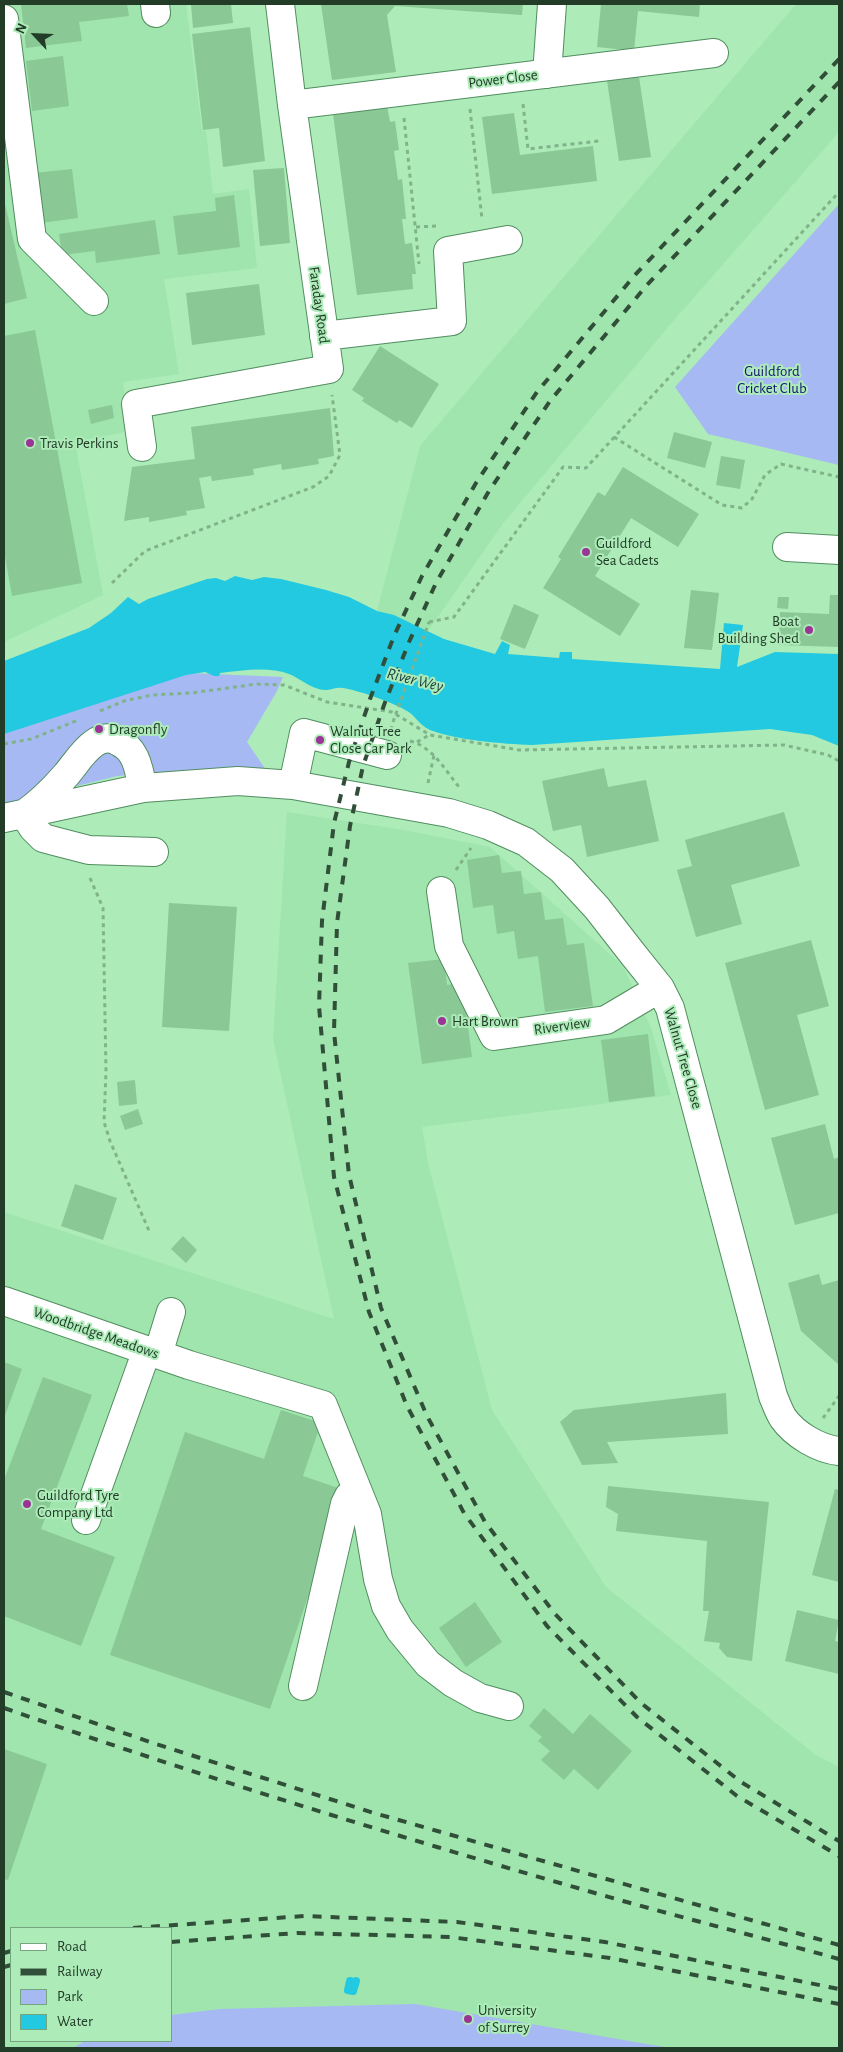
<!DOCTYPE html>
<html>
<head>
<meta charset="utf-8">
<style>
  body { margin:0 }
  #map { position:relative; width:843px; height:2052px; overflow:hidden; background:#adebb9; font-family:"Alegreya Sans",sans-serif }
  canvas { display:block }
  .frame { position:absolute; inset:0; border:5px solid #223c28; pointer-events:none }
  .legend { position:absolute; left:10px; top:1927px; width:162px; height:115px; box-sizing:border-box; background:#adebb9; border:1px solid #75a57f; margin:0; padding:6px 9px; list-style:none; font-size:15px; color:#223c28 }
  .legend li { display:flex; align-items:center; gap:10px; height:25px }
  .legend b { width:25px; border:1px solid #75a57f }
  .north { position:absolute; left:10px; top:10px; width:50px; height:50px; -webkit-text-stroke:4px #adebb9; paint-order:stroke; rotate:295deg; font-size:14px; font-weight:700; line-height:20px; text-align:center; color:#223c28 }
  .north::after { content:''; display:block; margin:auto; width:18px; height:22px; background:#223c28; clip-path:polygon(50% 0,100% 100%,50% 72%,0 100%) }
</style>
</head>
<body>
<div id="map">
<canvas width="843" height="2052"></canvas>
<div class="frame"></div>
<ul class="legend">
<li><b style="height:6px;background:#fff"></b>Road</li>
<li><b style="height:6px;background:#314f38"></b>Railway</li>
<li><b style="height:14px;background:#a6b9f3"></b>Park</li>
<li><b style="height:14px;background:#23c9e1"></b>Water</li>
</ul>
<div class="north">N</div>
</div>
<script>
const ctx = document.querySelector('canvas').getContext('2d');
ctx.lineJoin = 'round';
function paint(path, color) { ctx.fillStyle = color; ctx.fill(path, 'evenodd'); }
function stroke(path, color, width, dash) { ctx.strokeStyle = color; ctx.lineWidth = width; ctx.lineCap = dash ? 'butt' : 'round'; ctx.setLineDash(dash || []); ctx.stroke(path); }
function write(font, color, halo, rows, align = 'center') {
  ctx.font = font + ' "Alegreya Sans",sans-serif'; ctx.lineWidth = 4; ctx.setLineDash([]); ctx.textBaseline = 'middle'; ctx.strokeStyle = halo; ctx.fillStyle = color; for (const [text, x, y, turn = 0] of rows) {
    ctx.save(); ctx.translate(x, y); ctx.rotate((+turn || 0) * Math.PI / 180); ctx.textAlign = isNaN(turn) ? turn : align; if (halo) ctx.strokeText(text, 0, 0); ctx.fillText(text, 0, 0); ctx.restore();
  }
}
paint(new Path2D(`
  M4,4H186L202,131H206L213,194L249,189L257,268L164,279L179,374L123,382L130,431L75,442L103,595L4,642Z
  M796,4H839V132L669,326L504,522L428,631L394,615L377,611L420,446Z
  M287,812L403,830L490,847L623,966L651,1028L671,1095L422,1127L428,1163L492,1410L606,1587L817,1756L839,1767V2048H4V1212L334,1319L273,1039ZM11,1928H171V2041H11Z`), '#9fe5ad');
paint(new Path2D(`
  M839,204V465L708,434L675,387Z
  M189,673L283,677L277,691L247,742L266,770H189L117,776L4,804V729Z
  M415,2004L670,2048H73L85,2041H171V2015L220,2009Z`), '#a6b9f3');
paint(new Path2D(`
  M235,576L252,580L264,577L281,579L326,590L349,597L377,611L394,615L444,639L495,654L502,641L510,645L508,654L559,658L560,652H572V659L720,669L724,623L743,625L737,667L775,652L839,654V746L812,735L770,729L532,745C503,744 456,740 430,730C418,724 416,716 407,711C395,703 355,689 342,688C336,687 332,690 327,690C313,691 300,678 289,674C267,666 242,671 220,673L219,676H214L205,672L186,675L4,734V661L89,628L111,613L128,597L139,604L148,599L207,579L216,578L225,581Z`), '#23c9e1');
stroke(new Path2D(`
  M350,1981L348,1990L353,1991L356,1981`), '#23c9e1', 8);
paint(new Path2D(`
  M21,4H127L129,16L79,22L82,41L26,48Z
  M191,4H231L233,23L193,28Z
  M321,4H523L522,15L395,6L387,15L396,72L332,80Z
  M601,4H700L699,17L638,11L634,51L597,47Z
  M250,27L265,161L223,167L219,128L203,130L192,34Z
  M63,56L69,106L32,111L26,61Z
  M639,77L651,157L619,161L607,81Z
  M387,106L390,122L395,121L399,150L394,151L398,180L402,179L406,219H402L405,244L412,243L416,274H412L413,289L357,295L333,114Z
  M514,113L520,155L593,146L597,181L492,194L482,117Z
  M284,168L290,243L260,246L253,170Z
  M72,169L78,218L41,223L34,173Z
  M234,195L240,247L178,255L173,216L216,211L215,198Z
  M4,200L27,298L4,304Z
  M155,220L160,254L96,263L95,251L62,255L59,234Z
  M259,284L265,335L192,345L186,293Z
  M35,330L82,583L12,596L4,551V336Z
  M380,346L439,384L412,428L399,420L397,423L362,401L364,398L352,390Z
  M112,405L114,418L91,424L88,410Z
  M330,408L334,456L318,459L319,464L282,470L281,464L253,469L254,475L212,481L211,476L199,478L205,508L186,511L187,515L149,522V517L124,521L132,467L195,459L191,427Z
  M674,432L712,442L705,468L667,458Z
  M721,456L745,460L740,489L716,485Z
  M623,467L699,514L678,547L631,518L595,576L640,604L620,636L543,588L561,559L558,557L598,492L605,496Z
  M691,590L719,593L712,650L684,648Z
  M830,595H839V647L779,645L780,612L829,614Z
  M778,597H789L788,609L777,608Z
  M514,604L539,615L525,649L500,639Z
  M604,768L608,787L646,780L659,841L587,857L581,825L553,831L542,781Z
  M784,812L800,866L731,885L742,924L696,937L677,870L692,866L685,840Z
  M499,855L502,873L521,871L524,894L541,892L545,920L563,918L567,945L584,943L593,1006L545,1012L538,956L518,959L514,931L497,934L493,905L473,908L467,860Z
  M169,903L237,907L229,1031L162,1027Z
  M811,940L829,1006L797,1015L819,1095L765,1110L725,963Z
  M444,959L447,985L462,982L472,1057L422,1064L408,963Z
  M648,1034L655,1096L609,1102L601,1040Z
  M135,1080L137,1104L119,1106L117,1082Z
  M138,1109L143,1124L125,1130L120,1116Z
  M825,1124L834,1159L839,1157V1213L795,1225L771,1138Z
  M75,1184L117,1198L103,1240L61,1226Z
  M183,1236L197,1250L186,1263L171,1249Z
  M819,1274L822,1285L839,1280V1365L801,1331L788,1283Z
  M4,1362L22,1369L4,1418Z
  M43,1377L92,1395L41,1529L115,1557L81,1646L4,1616V1480Z
  M726,1393L728,1434L607,1442L618,1463L582,1465L560,1422L574,1410Z
  M281,1410L321,1423L303,1476L344,1490L270,1709L110,1655L185,1432L264,1459Z
  M608,1486L769,1502L752,1661L727,1657L719,1648L720,1643L704,1641L709,1611H703L707,1541L616,1531L618,1514L606,1507Z
  M835,1489L839,1490V1582L812,1575Z
  M475,1602L502,1642L466,1667L439,1628Z
  M797,1610L839,1620L835,1641L839,1642V1674L785,1661Z
  M544,1708L573,1734L590,1714L632,1751L598,1790L574,1769L564,1780L541,1760L550,1751L538,1741L542,1737L529,1726Z
  M4,1749L47,1764L8,1880L4,1879Z`), '#8ac896');
const minor = new Path2D(`
  M155,4L156,13
  M4,19L32,239L94,301
  M547,74L552,4
  M292,105L714,53
  M324,336L452,321L448,251L508,240
  M142,447L136,404L329,369L292,105L280,4
  M787,547L839,550
  M293,785L304,733L387,755
  M143,788C140,778 139,764 133,755C130,749 125,745 119,742C96,728 79,760 66,775C53,790 40,803 24,814L33,828L43,838L58,842L89,850L154,852
  M4,818L143,788L238,781L293,785L449,813L488,825L526,842L562,870L597,908L632,953L660,988L670,1008L773,1396C776,1403 779,1412 783,1418C795,1435 819,1449 839,1451
  M441,891L449,946L494,1036L606,1020L660,988
  M4,1301L189,1365L323,1405L367,1514L378,1579L386,1606L400,1630L428,1664L453,1683L480,1698L509,1706
  M158,1354L171,1312
  M86,1520L147,1350
  M303,1686L345,1504L349,1496L357,1491`);
stroke(minor, '#518d5f', 30);
stroke(new Path2D(`
  M523,104L528,149L599,141
  M470,109L482,219
  M404,118L419,264
  M416,227L436,226
  M614,437L722,505L742,508L752,499L765,475L781,464L839,477
  M112,583L145,551L313,487L329,476L340,455L332,395
  M429,622L454,617L563,467L586,468L839,192
  M100,711L124,701L152,695L191,693L257,684L284,685L327,702L392,712L430,735L519,750L784,745L828,755L839,761
  M391,730L393,722
  M410,741C433,747 445,770 459,787
  M417,742L429,735
  M4,744L31,739L78,720
  M428,783L434,755
  M456,870L471,848
  M90,878L103,908L106,1071L104,1122L110,1141L150,1233
  M823,1418L839,1396`), '#80b38a', 3, [4, 4]);
stroke(minor, '#fff', 28);
stroke(new Path2D(`
  M839,59L635,275L537,392L476,483L422,576L394,636L370,699L349,762L334,823L322,921L319,1006L334,1177L369,1312L407,1406L464,1513L547,1626L637,1717L737,1796L839,1856
  M839,82L647,285L550,401L489,491L436,583L409,642L384,705L363,766L350,826L337,923L334,1032L349,1175L381,1308L427,1416L485,1522L555,1614L641,1703L741,1782L839,1841
  M4,1692L156,1744L374,1813L839,1945
  M4,1708C208,1779 415,1842 623,1901C695,1921 767,1939 839,1959
  M133,1928L304,1916L457,1922L605,1942L839,1989
  M171,1942L297,1933L450,1937L610,1958L839,2004
  M4,1953L11,1951
  M4,1967L11,1965`), '#314f38', 4, [9, 9]);
stroke(new Path2D(`
  M393,722L429,622`), '#80b38a', 3, [4, 4]);
for (const [x, y, r, color] of [
  [30,443,5,"#9c3497"],
  [586,552,5,"#9c3497"],
  [809,630,5,"#9c3497"],
  [99,729,5,"#9c3497"],
  [320,740,5,"#9c3497"],
  [442,1021,5,"#9c3497"],
  [27,1504,5,"#9c3497"],
  [468,2019,5,"#9c3497"]
]) { const dot = new Path2D(); dot.arc(x, y, r, 0, 2 * Math.PI); ctx.fillStyle = color; ctx.fill(dot); stroke(dot, '#adebb9', 2); }
write('15px', '#223c28', '#adebb9', [
  ["Power Close",503,79,-7],
  ["Faraday Road",319,305,82],
  ["Riverview",562,1026,-8],
  ["Walnut Tree Close",683,1058,74],
  ["Woodbridge Meadows",96,1333,19]
]);
write('15px', '#131672', '#adebb9', [
  ["Guildford",772,371],
  ["Cricket Club",772,388]
]);
write('15px', '#223c28', '#adebb9', [
  ["Travis Perkins",40,443],
  ["Guildford",596,543],
  ["Sea Cadets",596,560],
  ["Boat",799,621,"right"],
  ["Building Shed",799,638,"right"],
  ["Dragonfly",109,729],
  ["Walnut Tree",330,731],
  ["Close Car Park",330,748],
  ["Hart Brown",452,1021],
  ["Guildford Tyre",37,1495],
  ["Company Ltd",37,1512],
  ["University",478,2010],
  ["of Surrey",478,2027]
], 'left');
write('italic 16px', '#1b3a3f', '#adebb9', [
  ["River Wey",415,680,14]
]);
</script>
</body>
</html>
